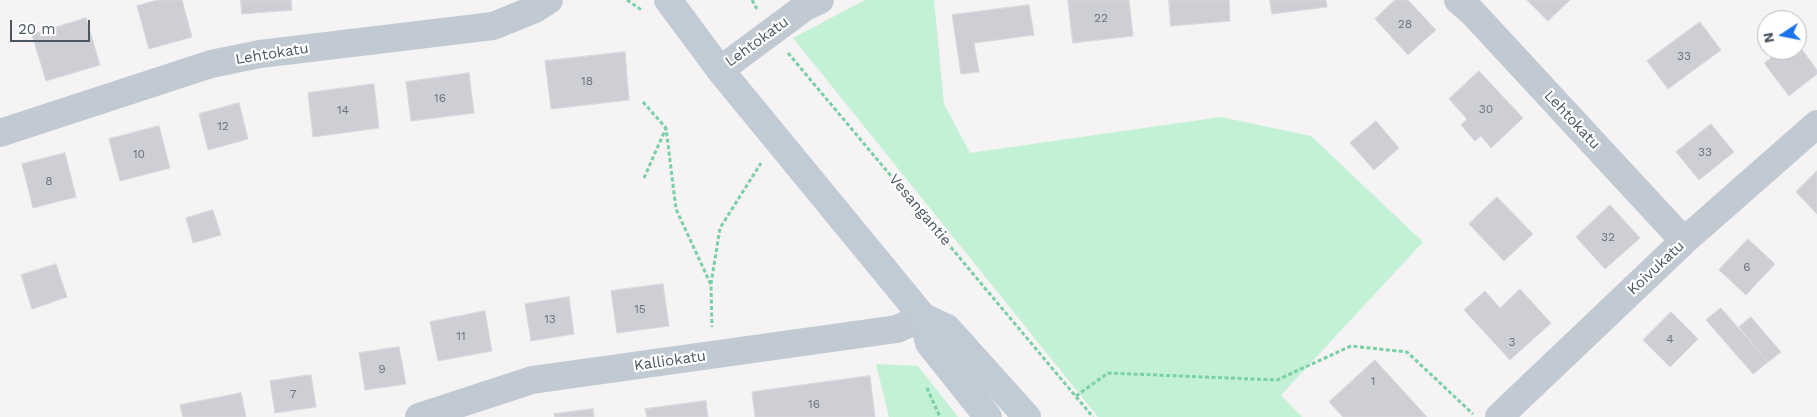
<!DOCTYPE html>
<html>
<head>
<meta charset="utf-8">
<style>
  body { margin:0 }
  #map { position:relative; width:1817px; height:417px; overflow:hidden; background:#f5f3f3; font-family:"Work Sans",sans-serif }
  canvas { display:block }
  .north { position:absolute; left:1757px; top:10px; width:50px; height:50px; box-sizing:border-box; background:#fff; border:1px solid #b7bbc0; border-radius:50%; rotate:259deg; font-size:14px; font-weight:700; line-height:20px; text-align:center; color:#4a5661 }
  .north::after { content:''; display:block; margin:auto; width:18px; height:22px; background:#1a73e8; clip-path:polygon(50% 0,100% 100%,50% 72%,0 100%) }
  .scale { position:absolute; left:10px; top:20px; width:80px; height:22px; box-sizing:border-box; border:2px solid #4a5661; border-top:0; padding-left:6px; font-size:15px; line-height:18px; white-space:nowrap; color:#4a5661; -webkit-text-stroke:4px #fff; paint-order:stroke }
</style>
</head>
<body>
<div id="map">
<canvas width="1817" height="417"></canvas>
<div class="north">N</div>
<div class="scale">20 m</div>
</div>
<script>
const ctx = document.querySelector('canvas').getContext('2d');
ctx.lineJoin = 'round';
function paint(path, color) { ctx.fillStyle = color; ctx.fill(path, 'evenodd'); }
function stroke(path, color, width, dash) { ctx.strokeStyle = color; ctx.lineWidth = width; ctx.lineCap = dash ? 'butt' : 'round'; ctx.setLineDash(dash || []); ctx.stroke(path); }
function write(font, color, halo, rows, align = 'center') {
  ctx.font = font + ' "Work Sans",sans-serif'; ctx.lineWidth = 4.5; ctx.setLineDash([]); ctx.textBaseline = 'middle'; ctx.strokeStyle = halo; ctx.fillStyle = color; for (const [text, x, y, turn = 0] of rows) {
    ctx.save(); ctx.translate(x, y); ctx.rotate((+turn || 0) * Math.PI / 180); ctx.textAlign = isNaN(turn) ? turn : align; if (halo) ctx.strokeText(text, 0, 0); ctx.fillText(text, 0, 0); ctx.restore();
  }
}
paint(new Path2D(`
  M865,0H934L944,104L970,153L1221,117L1311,136L1423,242L1281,395L1302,417H1098L793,38Z
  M876,364L918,366L958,417H889Z`), '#c3f1d5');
const building = new Path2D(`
  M158,0H182L192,37L149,49L137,6Z
  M241,0H291L292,10L242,14Z
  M1068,0H1129L1133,36L1073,43Z
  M1169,0H1229L1230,21L1171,26Z
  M1270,0H1326L1327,7L1272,14Z
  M1395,0H1408L1436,30L1408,55L1375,19Z
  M1527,0H1570L1548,21Z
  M1029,5L1034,35L974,43L979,72L961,74L952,15Z
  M86,18L100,65L46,81L32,35Z
  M1700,22L1721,50L1668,89L1647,61Z
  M1797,43L1817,70V74L1789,96L1764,63L1782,50H1797Z
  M625,52L629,100L551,109L545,61Z
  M1479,71L1523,118L1491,148L1481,136L1475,141L1461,125L1467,119L1449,99Z
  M469,73L474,113L411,121L406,82Z
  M374,84L379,128L313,137L308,93Z
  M239,103L248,139L208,150L199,114Z
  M1376,121L1399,148L1374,170L1350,143Z
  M1711,124L1734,152L1699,180L1676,152Z
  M159,126L170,168L120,181L109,139Z
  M65,153L76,197L33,208L22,164Z
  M1817,171V214L1796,192Z
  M1497,197L1533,234L1504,261L1469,224Z
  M1610,205L1640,238L1605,269L1576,237Z
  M213,210L221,235L193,243L186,218Z
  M1748,239L1775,264L1746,295L1719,270Z
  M56,264L67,297L32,309L21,275Z
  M663,284L669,326L617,333L611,291Z
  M1520,289L1551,323L1510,360L1464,310L1485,291L1500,308Z
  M569,297L574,334L531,341L525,304Z
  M1721,308L1768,362L1753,374L1706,320Z
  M485,311L492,351L438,361L430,322Z
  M1671,312L1698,339L1670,367L1643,340Z
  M1751,317L1781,352L1768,362L1739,327Z
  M399,347L406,384L365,390L359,353Z
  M1375,360L1427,417H1343L1329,402Z
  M311,375L316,407L275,413L270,381Z
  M870,376L875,417H755L752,392Z
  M241,393L246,417H183L180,405Z
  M706,401L708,417H647L645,409Z
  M593,409L594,417H555L554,414Z`);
paint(building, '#cdcfd5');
stroke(building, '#d7d9de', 1);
stroke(new Path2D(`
  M627,0L643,11
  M752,0L757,9
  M788,53L1093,417
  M643,102L666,128L676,209L711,285L712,327
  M644,178L666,128
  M711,284L720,228L761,163
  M927,388L940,417
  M1076,396L1108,373L1277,380L1351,346L1407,352L1473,414`), '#7ad0a6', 3, [4, 2.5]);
stroke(new Path2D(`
  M1458,0L1472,12L1684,241
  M720,70L805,7L820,0
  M0,133L211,64L260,54L493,26L535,9L549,0
  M419,417L532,380L897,329L923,317
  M1499,417L1684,241L1817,124`), '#c1cad2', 28);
stroke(new Path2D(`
  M668,0L720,70L923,317L929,343L988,417
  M923,317L947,328L1027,417`), '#c1cbd6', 28);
write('12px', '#6b747e', null, [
  ["22",1101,18],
  ["28",1405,24],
  ["33",1684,56],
  ["18",587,81],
  ["16",440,98],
  ["30",1486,109],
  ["14",343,110],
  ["12",223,126],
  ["33",1705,152],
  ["10",139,154],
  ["8",49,181],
  ["32",1608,237],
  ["6",1747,267],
  ["15",640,309],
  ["13",550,319],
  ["11",461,336],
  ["4",1670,339],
  ["3",1512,342],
  ["9",382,369],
  ["1",1373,381],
  ["7",293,394],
  ["16",814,404]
]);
write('15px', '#4a5661', '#fff', [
  ["Lehtokatu",757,42,-36],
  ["Lehtokatu",272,54,-9],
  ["Lehtokatu",1572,120,47],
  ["Vesangantie",920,210,50],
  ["Koivukatu",1656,268,-43],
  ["Kalliokatu",670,361,-8]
]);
</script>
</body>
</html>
